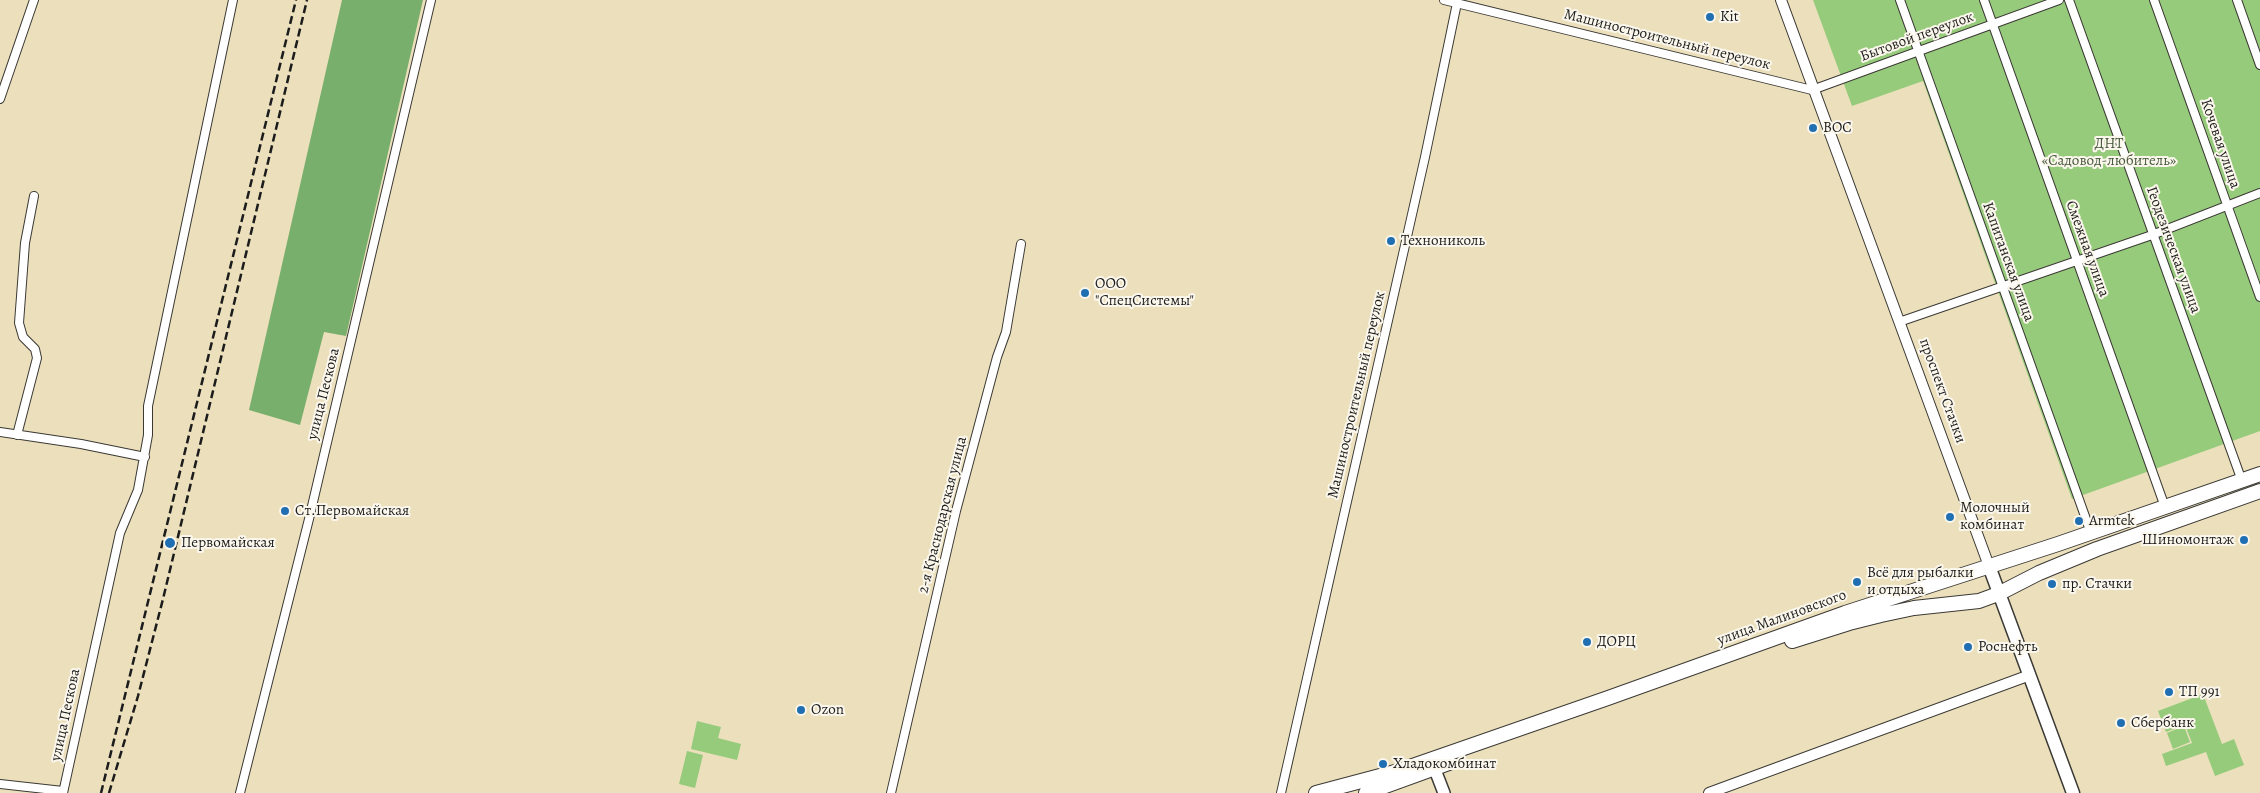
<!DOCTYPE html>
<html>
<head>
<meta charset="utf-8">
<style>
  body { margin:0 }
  canvas { display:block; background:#ebdfbc }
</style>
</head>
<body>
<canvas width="2260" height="793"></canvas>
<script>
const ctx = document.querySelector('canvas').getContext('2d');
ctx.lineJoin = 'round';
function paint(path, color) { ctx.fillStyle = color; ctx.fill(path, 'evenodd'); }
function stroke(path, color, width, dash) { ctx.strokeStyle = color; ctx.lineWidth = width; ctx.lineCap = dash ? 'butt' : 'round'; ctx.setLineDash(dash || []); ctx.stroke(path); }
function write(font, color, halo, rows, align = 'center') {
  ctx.font = font + ' Alegreya,serif'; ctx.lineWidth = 4; ctx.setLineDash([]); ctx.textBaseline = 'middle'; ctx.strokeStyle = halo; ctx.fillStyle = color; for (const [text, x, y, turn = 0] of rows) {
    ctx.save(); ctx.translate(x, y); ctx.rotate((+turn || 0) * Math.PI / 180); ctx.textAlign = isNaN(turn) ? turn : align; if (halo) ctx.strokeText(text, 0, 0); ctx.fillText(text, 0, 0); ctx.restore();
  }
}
paint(new Path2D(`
  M1813,0H2260V431L2072,499L1923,81L1852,106Z
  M2203,694L2222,744L2234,739L2244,765L2215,776L2206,752L2166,766L2162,754L2192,743L2185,725L2166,732L2158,711Z
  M697,721L721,727L718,738L741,744L737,760L691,749Z
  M2184,726L2190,742L2173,749L2167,733Z
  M687,751L703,755L695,788L679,784Z`), '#97cb7c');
paint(new Path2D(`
  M342,0H423L346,336L324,332L300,425L249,410Z`), '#79af6c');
const minor = new Path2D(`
  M1444,0L1812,90L2059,0
  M1900,0L2091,533
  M1984,0L2165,507
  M2069,0L2242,481
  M2154,0L2260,297
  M2237,0L2260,65
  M0,99L34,0
  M1899,322L2152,235L2260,193
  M0,432L81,444L145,457
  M17,435L37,358L35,349L23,337L19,323L25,243L34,196
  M0,784L63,791
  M63,793L120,533L138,490L148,435V406L233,0
  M240,793L309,519L431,0
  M891,793L956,511L997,357L1006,332L1021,244
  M1281,793L1425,157L1457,3`);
const tertiary = new Path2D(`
  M1781,0L1989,566
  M1709,793L2030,675`);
const secondary = new Path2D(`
  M1432,762L1444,793`);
const primary = new Path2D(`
  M1989,566L2073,793`);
const trunk = new Path2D(`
  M1792,641L1849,623L1881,615L1914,608L1979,601L1998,594L2039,573L2097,549L2260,491
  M1316,793L1395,772L1608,698L1845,613L2058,544L2260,474
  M1366,793L1449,763`);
stroke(minor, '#3b3934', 10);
stroke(tertiary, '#3b3934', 12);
stroke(secondary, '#3b3934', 14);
stroke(primary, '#3b3934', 15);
stroke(trunk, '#3b3934', 16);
stroke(minor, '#fff', 8);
stroke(tertiary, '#fff', 10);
stroke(secondary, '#fff', 11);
stroke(primary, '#fff', 12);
stroke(trunk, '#fff', 14);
stroke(new Path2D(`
  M101,793L296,0
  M109,793L138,696L163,599L307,0`), '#1c1c1c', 2.5, [8, 4]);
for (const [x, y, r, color] of [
  [1710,17,5,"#1f6fb2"],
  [1813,128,5,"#1f6fb2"],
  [1391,241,5,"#1f6fb2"],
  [1085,293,5,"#1f6fb2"],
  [285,511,5,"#1f6fb2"],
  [1950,517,5,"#1f6fb2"],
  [2079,521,5,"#1f6fb2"],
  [2244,540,5,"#1f6fb2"],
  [170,543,6,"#1f6fb2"],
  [1857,582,5,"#1f6fb2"],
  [2052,584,5,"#1f6fb2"],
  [1587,642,5,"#1f6fb2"],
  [1968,647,5,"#1f6fb2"],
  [2169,692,5,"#1f6fb2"],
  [801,710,5,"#1f6fb2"],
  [2121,723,5,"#1f6fb2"],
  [1383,764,5,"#1f6fb2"]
]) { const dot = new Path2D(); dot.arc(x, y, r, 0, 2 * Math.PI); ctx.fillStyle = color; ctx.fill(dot); stroke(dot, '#fbf7ec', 2); }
write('15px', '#1c1c1c', '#fbf7ec', [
  ["Kit",1720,17],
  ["ВОС",1823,128],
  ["Технониколь",1401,241],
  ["ООО",1095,284],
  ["\"СпецСистемы\"",1095,301],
  ["Молочный",1960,508],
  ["комбинат",1960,525],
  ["Ст.Первомайская",295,511],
  ["Armtek",2089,521],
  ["Шиномонтаж",2234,540,"right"],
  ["Первомайская",181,543],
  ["Всё для рыбалки",1867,573],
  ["и отдыха",1867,590],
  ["пр. Стачки",2062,584],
  ["ДОРЦ",1597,642],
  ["Роснефть",1978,647],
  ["ТП 991",2179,692],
  ["Ozon",811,710],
  ["Сбербанк",2131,723],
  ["Хладокомбинат",1393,764]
], 'left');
write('15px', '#1c1c1c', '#fbf7ec', [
  ["Бытовой переулок",1917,37,-20],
  ["Машиностроительный переулок",1667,40,14],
  ["Кочевая улица",2220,144,71],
  ["Смежная улица",2087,249,70],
  ["Геодезическая улица",2173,250,70],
  ["Капитанская улица",2008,262,70],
  ["проспект Стачки",1942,391,70],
  ["улица Пескова",324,394,-76],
  ["Машиностроительный переулок",1357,395,-77],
  ["2-я Краснодарская улица",943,515,-76],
  ["улица Малиновского",1782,618,-20],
  ["улица Пескова",66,715,-78]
]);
write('15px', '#47593e', '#fbf7ec', [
  ["ДНТ",2109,144],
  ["«Садовод-любитель»",2109,161]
]);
</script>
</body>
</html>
